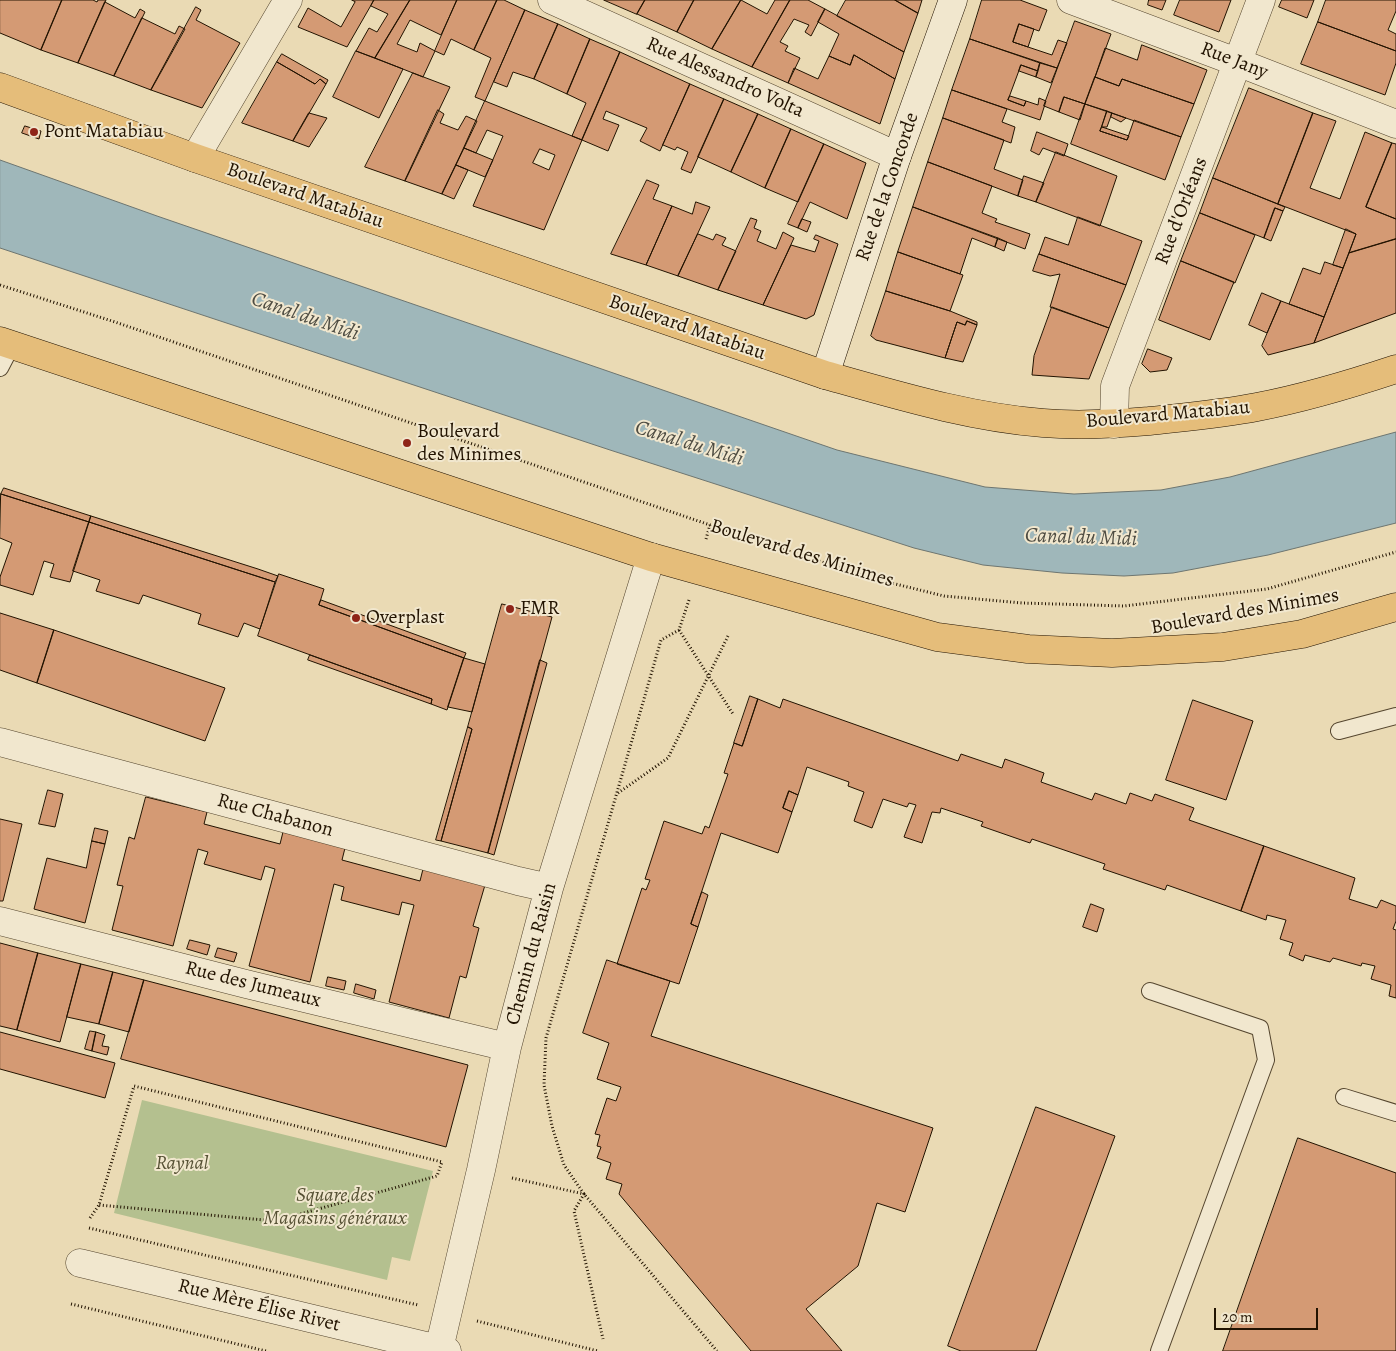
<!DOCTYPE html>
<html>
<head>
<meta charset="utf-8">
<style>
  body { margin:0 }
  #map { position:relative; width:1396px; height:1351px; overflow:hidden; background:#eadab4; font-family:Alegreya,serif }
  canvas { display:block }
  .scale { position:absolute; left:1214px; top:1308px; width:104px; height:22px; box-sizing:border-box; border:2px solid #221301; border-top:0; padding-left:6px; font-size:15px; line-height:18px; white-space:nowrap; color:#221301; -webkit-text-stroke:4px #f1e7ce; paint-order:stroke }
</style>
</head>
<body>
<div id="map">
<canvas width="1396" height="1351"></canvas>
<div class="scale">20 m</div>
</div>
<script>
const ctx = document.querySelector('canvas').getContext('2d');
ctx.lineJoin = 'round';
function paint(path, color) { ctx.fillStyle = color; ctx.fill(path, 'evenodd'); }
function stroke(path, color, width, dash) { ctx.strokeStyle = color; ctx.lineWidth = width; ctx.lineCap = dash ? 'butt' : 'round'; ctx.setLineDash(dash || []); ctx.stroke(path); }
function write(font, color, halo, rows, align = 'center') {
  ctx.font = font + ' Alegreya,serif'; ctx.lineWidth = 4; ctx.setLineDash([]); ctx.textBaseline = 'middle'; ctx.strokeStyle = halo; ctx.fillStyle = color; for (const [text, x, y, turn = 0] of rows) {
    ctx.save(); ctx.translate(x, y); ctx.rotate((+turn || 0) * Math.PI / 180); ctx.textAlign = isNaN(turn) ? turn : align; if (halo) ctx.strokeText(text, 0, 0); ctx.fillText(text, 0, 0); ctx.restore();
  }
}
paint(new Path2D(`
  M142,1100L433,1171L410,1261L392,1257L387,1280L114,1213Z`), '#b4c08f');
const water = new Path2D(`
  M0,160L157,216L837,450L985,487L1074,494L1161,490L1230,477L1396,432V523L1268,555L1173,573L1124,576L1062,573L983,565L914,548L610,450L0,248Z`);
paint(water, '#9fb7ba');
stroke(water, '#6d7570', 1);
const building = new Path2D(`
  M0,0H62L41,50L0,33Z
  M62,0H93L97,2L98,0H106L78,63L41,50Z
  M352,0H374L347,47L298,27L308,8L341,27L355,2Z
  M374,0H410L375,58L356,51L369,28L377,32L388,14L371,6Z
  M410,0H457L441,35L410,20L397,44L417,52L420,43L435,51L423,77L375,58Z
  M457,0H497L474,50L451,39L444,55L435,51Z
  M497,0H504L525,10L485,101L475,97L491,58L474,50Z
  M604,0H645L637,14Z
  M645,0H694L677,32L637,14Z
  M694,0H741L712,49L677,32Z
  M741,0L767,14L775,0H790L752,67L712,49Z
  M790,0H808L825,9L811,36L805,32L809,25L794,19L780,42L788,46L785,51L800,58L788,83L752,67Z
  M846,0H895L918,13L904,52L837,16Z
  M895,0H922L918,13Z
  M982,0H1020L1047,10L1039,31L1019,24L1013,42L1052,55L1058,40L1067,43L1057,68L970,39Z
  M1149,0H1166L1162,10L1148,5Z
  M1180,0H1231L1219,32L1174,15Z
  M1282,0H1314L1307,18L1279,7Z
  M1326,0H1396V11L1388,30L1396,34V51L1318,22Z
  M105,2L135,18L140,9L145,12L114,76L78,63Z
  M196,7L201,10L196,20L240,43L202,108L151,90Z
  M825,9L904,52L895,79L854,55L850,65L829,56L839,34L818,22Z
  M525,10L558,24L534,79L513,72L507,87L494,82Z
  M142,18L175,34L179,26L185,29L151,90L114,76Z
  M1075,21L1111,34L1085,104L1064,97L1059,112L1044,106Z
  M1318,22L1396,51V63L1385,95L1301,64Z
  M558,24L590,39L567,94L534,79Z
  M1019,24L1034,29L1028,47L1013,42Z
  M590,39L620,52L582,140L572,136L586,103L567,94Z
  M970,39L1040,63L1038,71L1021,65L1008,100L1024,106L1026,101L1038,105L1039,98L1046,101L1040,120L952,90Z
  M1142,45L1207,70L1194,104L1122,79L1119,86L1095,77L1105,48L1137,60Z
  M356,51L403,69L379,118L333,97Z
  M620,52L690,84L660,151L640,141L647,128L606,111L603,119L619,125L608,151L582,140Z
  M282,54L328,80L326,84L320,79L315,84L277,62Z
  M854,55L895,79L880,124L788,83L794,68L818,79L829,56L850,65Z
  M277,62L315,84L320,79L326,84L293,141L242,123Z
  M1040,63L1057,68L1051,83L1036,77Z
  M1021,65L1038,71L1036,77L1019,71Z
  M413,73L450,87L405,181L365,167Z
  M1095,77L1119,86L1122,79L1194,104L1181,137L1085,104Z
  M690,84L724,99L691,173L681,169L688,152L677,147L675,150L663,145Z
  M1249,88L1313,113L1278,204L1213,178Z
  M952,90L1007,109L1002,122L1015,127L1011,143L943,118Z
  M1010,96L1026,101L1024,106L1008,100Z
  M1064,97L1085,104L1080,120L1059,112Z
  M724,99L758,114L731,172L698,157Z
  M485,101L582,140L544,230L473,206L503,136L487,130L476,153L464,148ZM540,149L555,155L549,170L533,163Z
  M1085,104L1107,111L1100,131L1127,140L1134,120L1181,137L1165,180L1071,144Z
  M438,110L444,114L440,123L458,130L466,116L477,121L442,194L405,181Z
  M1107,111L1112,113L1107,127H1102Z
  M309,113L327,118L309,147L293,141Z
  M1112,113L1126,118L1121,122L1111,117Z
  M1313,113L1336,121L1310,188L1340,199L1365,132L1392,143L1366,207L1396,219V239L1349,253L1356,234L1278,204Z
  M758,114L791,129L765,188L731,172Z
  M943,118L1004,140L994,169L1023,180L1018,196L928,162Z
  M25,126L41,131L39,139L22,133Z
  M1102,127L1129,136L1127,140L1100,131Z
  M791,129L824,144L798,202L765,188Z
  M1037,132L1068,144L1064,156L1043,148L1039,155L1031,151Z
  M1392,143L1396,144V219L1366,207Z
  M824,144L866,163L847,219L810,202L798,228L788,224Z
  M464,148L493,160L485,177L456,165Z
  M1056,152L1117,176L1100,226L1036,202Z
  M928,162L992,186L982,213L997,219L995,222L1030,234L1025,249L913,207Z
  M456,165L468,170L454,199L442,194Z
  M1024,176L1044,183L1036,202L1018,196Z
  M1213,178L1285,207L1283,211L1275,208L1264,238L1200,213Z
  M647,180L659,185L653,199L672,206L646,265L611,254Z
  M696,202L710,207L678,276L646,265L672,206L692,214Z
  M913,207L998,238L995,247L972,238L960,274L898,252Z
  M1275,208L1283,211L1271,241L1264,238Z
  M1200,213L1255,235L1235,283L1181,261Z
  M1078,217L1142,241L1126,285L1039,254L1045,237L1068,245Z
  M751,218L757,220L754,228L761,231L757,241L776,249L783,232L794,238L763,305L718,290Z
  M802,219L811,222L807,232L798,228Z
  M1346,229L1356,234L1343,268L1333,265Z
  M698,234L713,240L716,234L726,238L722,245L736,251L718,290L678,276Z
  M816,235L838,244L814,315L806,319L763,305L791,245L815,252L819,241L814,239Z
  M998,238L1007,242L1004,251L995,247Z
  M1396,239V313L1314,343L1349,253Z
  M898,252L963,275L950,311L886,291Z
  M1039,254L1126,285L1109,328L1050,307L1060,274L1050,276L1033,271Z
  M1181,261L1234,282L1210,340L1159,320Z
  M1325,262L1343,268L1324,317L1289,304L1303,268L1320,274Z
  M886,291L950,311L977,322V325L967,321L965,325L957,322L945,358L876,340L871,336Z
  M1262,293L1281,301L1267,333L1249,325Z
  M1281,301L1324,317L1314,343L1268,355L1262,346Z
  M1052,307L1109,328L1089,379L1032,375L1034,356Z
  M967,321L977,325L963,362L945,358L957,322L965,325Z
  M1148,349L1172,358L1167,370L1150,372L1142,364Z
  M4,488L91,516L89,522L1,494Z
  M1,494L89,522L70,582L50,577L54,564L44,561L33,595L0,585V577L12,543L0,538Z
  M91,516L258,569L278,576L275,582L89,522Z
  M89,522L275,582L260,629L244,623L238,637L198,624L201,614L143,595L139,604L96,591L100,580L73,571Z
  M279,574L324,589L319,605L464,658L447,710L431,704L432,699L258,636Z
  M321,600L466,653L464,658L319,605Z
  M502,604L552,617L488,853L441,841L472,729L468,727Z
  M0,613L54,630L37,683L0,670Z
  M54,630L225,688L205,741L37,683Z
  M310,655L432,699L431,704L308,660Z
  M464,658L485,664L472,712L448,707Z
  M540,660L547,663L494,855L488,853Z
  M750,696L758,699L742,746L734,743Z
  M758,699L780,708L783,699L958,761L961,754L1002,768L1005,759L1044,773L1041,782L1092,800L1095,793L1126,804L1130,793L1152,801L1155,794L1194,808L1189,820L1264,846L1241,911L1167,885L1165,890L1103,869L1105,864L1032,839L1030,843L981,826L983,822L941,808L940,813L932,812L922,843L904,837L916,805L909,803L907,807L883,799L872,828L854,821L864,792L848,786L849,782L807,767L798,795L789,791L783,808L792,812L778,853L721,833L691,924L698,927L679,984L617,964L642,888L646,890L650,880L645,879L664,821L702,834L705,826L709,828L728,774L724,773L734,743L742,746Z
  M1193,700L1253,721L1226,800L1166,780Z
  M468,727L472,729L441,841L436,840Z
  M48,790L63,794L55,827L39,824Z
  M789,791L798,795L792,812L783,808Z
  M146,797L207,812L204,824L280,844L283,832L345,848L342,860L420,881L423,869L485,885L473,926L479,928L466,978L460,976L449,1018L389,1002L414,905L402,902L399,915L341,900L344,887L334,884L310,982L249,966L275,869L265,866L261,880L204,864L208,852L198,849L173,946L112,930L123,886L117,885L129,837L134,839Z
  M0,819L22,824L3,901H0Z
  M95,828L108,831L105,844L92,841Z
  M92,841L105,844L85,923L34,909L47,858L86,868Z
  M1264,846L1355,878L1349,899L1377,908L1381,900L1396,906V921L1393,929L1396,930V998L1389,996L1391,985L1371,979L1375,966L1362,963L1361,966L1333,958L1330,962L1305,955L1303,961L1289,955L1293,943L1280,939L1286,920L1267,915L1266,920L1241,911Z
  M702,892L708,895L698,927L691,924Z
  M1091,904L1104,909L1097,932L1083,927Z
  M190,940L210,945L207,955L187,949Z
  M0,943L38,953L17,1030L0,1026Z
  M218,948L237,953L234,962L215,957Z
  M38,953L81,964L60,1042L17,1030Z
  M607,960L670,981L651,1036L933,1128L905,1212L877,1203L858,1266L806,1309L842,1351H751L619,1194L622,1184L606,1179L611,1163L597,1158L601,1147L597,1146L600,1135L595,1134L607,1098L616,1101L621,1087L597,1079L609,1043L583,1033Z
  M81,964L113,972L99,1024L67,1017Z
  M113,972L144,980L129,1032L99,1024Z
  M328,977L346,981L344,990L326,986Z
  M144,980L468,1065L446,1147L121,1059Z
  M356,984L376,990L374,999L354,993Z
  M90,1031L96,1032L92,1051L85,1049Z
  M0,1032L115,1063L105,1098L0,1069Z
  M96,1032L105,1035L102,1046L109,1047L107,1055L92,1051Z
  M1036,1107L1115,1136L1036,1351H961L948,1346Z
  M1298,1138L1396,1173V1351H1223Z`);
paint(building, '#d49a74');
stroke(building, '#221301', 1);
const lane = new Path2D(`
  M0,368L12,345
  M1339,731L1396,716
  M1150,991L1260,1028L1266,1060L1159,1351
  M1344,1097L1396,1113`);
const street = new Path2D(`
  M552,0L897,156
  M1071,0L1250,67L1396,124
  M195,158L288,0
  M1114,424L1115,386L1261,0
  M0,742L518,881L549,888
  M0,921L246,984L507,1047
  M80,1263L447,1351
  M439,1349L481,1170L507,1047L549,888L651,557`);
const secondary = new Path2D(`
  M825,375L897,156L953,0`);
const primary = new Path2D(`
  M0,87L195,158L825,375C897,395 968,417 1043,423C1078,426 1114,424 1149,421C1185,417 1222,414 1257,407C1304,398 1351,384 1396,369
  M0,341L651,557L937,637L1028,649L1112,653L1223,647L1302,634L1396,607`);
stroke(lane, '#54452e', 18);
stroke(street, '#54452e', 29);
stroke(secondary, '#221301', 29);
stroke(primary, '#221301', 29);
stroke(new Path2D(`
  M0,285L115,322L710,525L867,577L944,596L1022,603L1124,606L1267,589L1396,552
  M706,539L710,525
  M689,600L679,630L661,640L546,1038L544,1085L552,1126L564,1165L584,1194L717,1351
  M679,630L733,714
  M618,793L668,758L728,636
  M512,1178L584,1194L574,1211L603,1339
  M90,1218L99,1205L134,1086L442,1162L437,1176L275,1221L99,1205
  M89,1228L418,1305
  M71,1304L266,1351
  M477,1321L598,1351`), '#221301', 3, [1, 2.5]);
stroke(lane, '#f1e7ce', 16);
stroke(street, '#f1e7ce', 28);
stroke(secondary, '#f1e7ce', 28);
stroke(primary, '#e5bd7a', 28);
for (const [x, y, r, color] of [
  [34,132,5,"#8f2418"],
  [407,443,5,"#8f2418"],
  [510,609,5,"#8f2418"],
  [356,618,5,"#8f2418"]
]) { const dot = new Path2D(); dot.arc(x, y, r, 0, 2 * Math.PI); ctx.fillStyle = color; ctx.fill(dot); stroke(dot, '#f1e7ce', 2); }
write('20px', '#221301', '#f1e7ce', [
  ["Rue Jany",1234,61,21],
  ["Rue Alessandro Volta",725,78,24],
  ["Rue de la Concorde",888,187,-71],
  ["Boulevard Matabiau",305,196,19],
  ["Rue d'Orléans",1182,211,-69],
  ["Boulevard Matabiau",687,328,19],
  ["Boulevard Matabiau",1168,415,-5],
  ["Boulevard des Minimes",802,554,17],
  ["Boulevard des Minimes",1245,612,-10],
  ["Rue Chabanon",275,816,15],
  ["Chemin du Raisin",532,954,-75],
  ["Rue des Jumeaux",253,985,14],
  ["Rue Mère Élise Rivet",259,1306,14]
]);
write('20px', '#221301', '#f1e7ce', [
  ["Pont Matabiau",44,132],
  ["Boulevard",417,432],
  ["des Minimes",417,455],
  ["FMR",520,609],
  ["Overplast",366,618]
], 'left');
write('italic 20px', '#555033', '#f1e7ce', [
  ["Raynal",182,1164],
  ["Square des",335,1196],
  ["Magasins généraux",335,1219]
]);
write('italic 21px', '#4e4c42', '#f1e7ce', [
  ["Canal du Midi",305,317,19],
  ["Canal du Midi",689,444,17],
  ["Canal du Midi",1081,538,2]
]);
</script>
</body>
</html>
